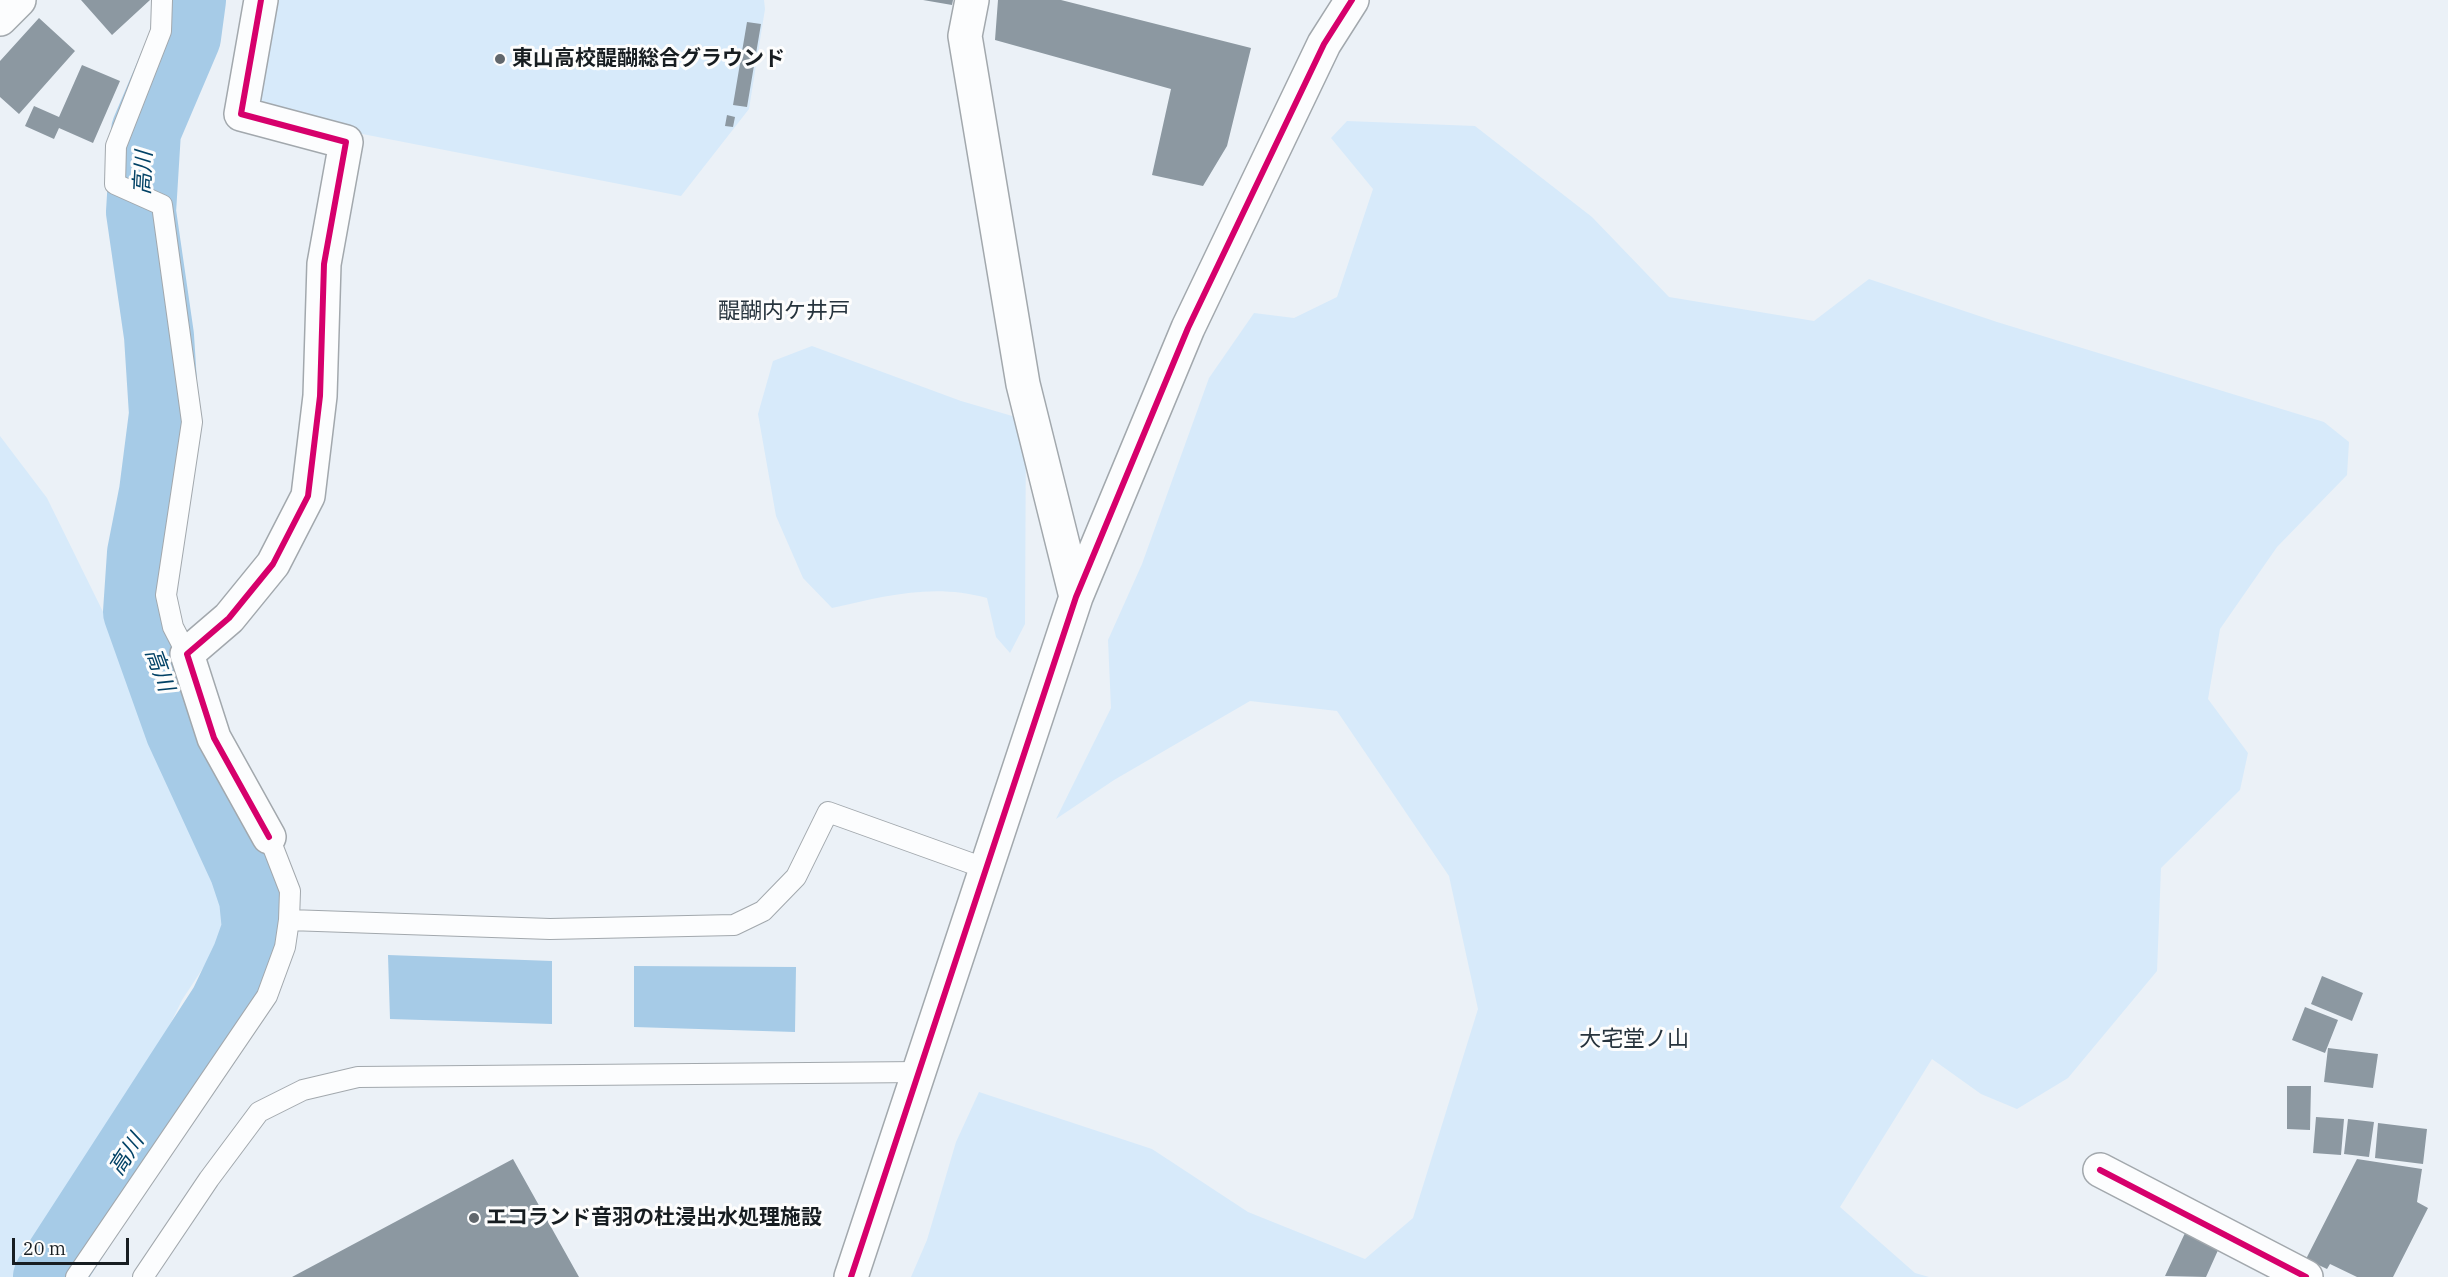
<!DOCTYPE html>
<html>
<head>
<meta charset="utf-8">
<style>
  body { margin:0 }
  #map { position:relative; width:2448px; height:1277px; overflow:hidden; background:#ebf1f7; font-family:"IBM Plex Serif",serif }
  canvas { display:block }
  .scale { position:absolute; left:12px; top:1238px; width:117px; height:27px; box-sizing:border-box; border:3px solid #171d21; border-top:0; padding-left:8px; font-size:18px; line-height:21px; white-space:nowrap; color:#171d21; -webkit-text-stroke:4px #fdfdfd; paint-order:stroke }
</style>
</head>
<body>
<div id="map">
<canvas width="2448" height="1277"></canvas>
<div class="scale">20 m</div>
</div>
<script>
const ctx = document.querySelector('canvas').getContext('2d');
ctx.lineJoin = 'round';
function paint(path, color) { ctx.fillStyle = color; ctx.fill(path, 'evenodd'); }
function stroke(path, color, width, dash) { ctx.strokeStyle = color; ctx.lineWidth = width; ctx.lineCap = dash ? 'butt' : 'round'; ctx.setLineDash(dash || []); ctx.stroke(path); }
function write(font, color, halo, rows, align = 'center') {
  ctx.font = font + ' "IBM Plex Serif","Noto Sans JP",serif'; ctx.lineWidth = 6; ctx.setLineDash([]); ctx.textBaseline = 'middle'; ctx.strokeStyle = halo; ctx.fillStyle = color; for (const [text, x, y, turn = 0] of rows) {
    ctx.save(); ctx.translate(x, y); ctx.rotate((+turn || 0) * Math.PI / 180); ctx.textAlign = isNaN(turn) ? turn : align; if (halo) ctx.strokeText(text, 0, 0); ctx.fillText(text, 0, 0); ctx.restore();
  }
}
paint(new Path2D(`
  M255,0H764L765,9L749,109L681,196L234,109Z
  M1347,121L1475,126L1592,217L1669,297L1814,321L1869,279L1997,322L2324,422L2349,442L2347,475L2277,547L2220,629L2208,699L2248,753L2240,790L2161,868L2157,971L2068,1078L2017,1109L1981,1094L1932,1059L1840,1207L1915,1273L1929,1277H911L927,1240L956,1142L979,1092L1152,1149L1248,1212L1365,1259L1413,1218L1478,1009L1449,876L1337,711L1250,701L1114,780L1056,819L1111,708L1108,640L1142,564L1209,378L1254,313L1294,318L1337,297L1373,189L1331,138Z
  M812,346L961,401L1026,420L1025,624L1010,653L996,637L987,598C932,583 886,596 832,608L803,578L776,516L758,414L773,361Z
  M0,436L47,498L137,681L232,924L182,1000L148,1070L164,1108L141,1158L90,1235L41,1236L13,1277H0Z`), '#d7eafa');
paint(new Path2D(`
  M388,955L552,961V1024L390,1019Z
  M634,966L796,967L795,1032L634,1027Z`), '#a6cbe7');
stroke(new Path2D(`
  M48,1277L224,1005L247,957L257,929L254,899L244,869L180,730L138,612L142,553L154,492L164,414L159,336L141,212L146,131L186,37L191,0`), '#a6cbe7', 70);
paint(new Path2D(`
  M81,0H150L112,35Z
  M923,0H953L952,5Z
  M998,0H1061L1251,48L1227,146L1203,186L1152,175L1171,89L995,40Z
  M39,18L75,51L19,114L0,97V61Z
  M747,22L761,24L747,107L733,105Z
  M82,65L120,81L93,143L59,128L54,139L25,126L34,106L59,117Z
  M727,115L735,117L733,127L725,126Z
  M2322,976L2363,993L2352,1021L2311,1004Z
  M2305,1007L2338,1020L2325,1053L2292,1040Z
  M2328,1048L2378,1054L2373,1088L2324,1082Z
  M2287,1086H2311L2310,1130L2287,1129Z
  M2316,1117L2344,1119L2341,1155L2313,1153Z
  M2348,1119L2374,1122L2369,1157L2344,1154Z
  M2378,1123L2427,1129L2423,1164L2375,1158Z
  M513,1159L579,1277H292Z
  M2357,1159L2422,1169L2417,1202L2428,1208L2393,1277H2357L2330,1264L2327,1269L2306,1259Z
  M2185,1233L2219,1248L2206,1277L2165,1276Z`), '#8c98a1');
const service = new Path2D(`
  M162,0L161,31L116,146L115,184L162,205L192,422L166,595L173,627L187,654
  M269,837L290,891L289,920
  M76,1277L267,996L285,947L289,920L550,929L734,925L763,911L796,877L828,812L987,869
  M143,1277L209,1179L259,1112L303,1090L358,1077L920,1072`);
const minor = new Path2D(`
  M261,0L241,114L346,142L324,264L320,396L308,496L273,564L229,618L187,654L214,738L269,837
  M972,0L965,36L1023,384L1076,597
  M0,19L19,0
  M2100,1170L2306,1277
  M851,1277L1076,597L1188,328L1324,44L1352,0`);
stroke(service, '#a2a8ad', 22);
stroke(minor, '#a2a8ad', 36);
stroke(service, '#fcfdfe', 20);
stroke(minor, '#fcfdfe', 33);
stroke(new Path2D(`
  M261,0L241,114L346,142L324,264L320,396L308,496L273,564L229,618L187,654L214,738L269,837
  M2100,1170L2306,1277
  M851,1277L1076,597L1188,328L1324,44L1352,0`), '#d6006c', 6);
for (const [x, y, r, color] of [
  [500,59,6,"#61676c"],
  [474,1218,6,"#61676c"]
]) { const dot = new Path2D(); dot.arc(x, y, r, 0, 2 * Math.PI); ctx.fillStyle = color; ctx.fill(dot); stroke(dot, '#fdfdfd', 2); }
write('bold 21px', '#171d21', '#fdfdfd', [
  ["東山高校醍醐総合グラウンド",512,59],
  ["エコランド音羽の杜浸出水処理施設",486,1218]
], 'left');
write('italic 22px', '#014165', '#fdfdfd', [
  ["高川",144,173,-87],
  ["高川",159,670,70],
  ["高川",127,1155,-57]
]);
write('22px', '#26333d', '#fdfdfd', [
  ["醍醐内ケ井戸",784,312],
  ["大宅堂ノ山",1634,1040]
]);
</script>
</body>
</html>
